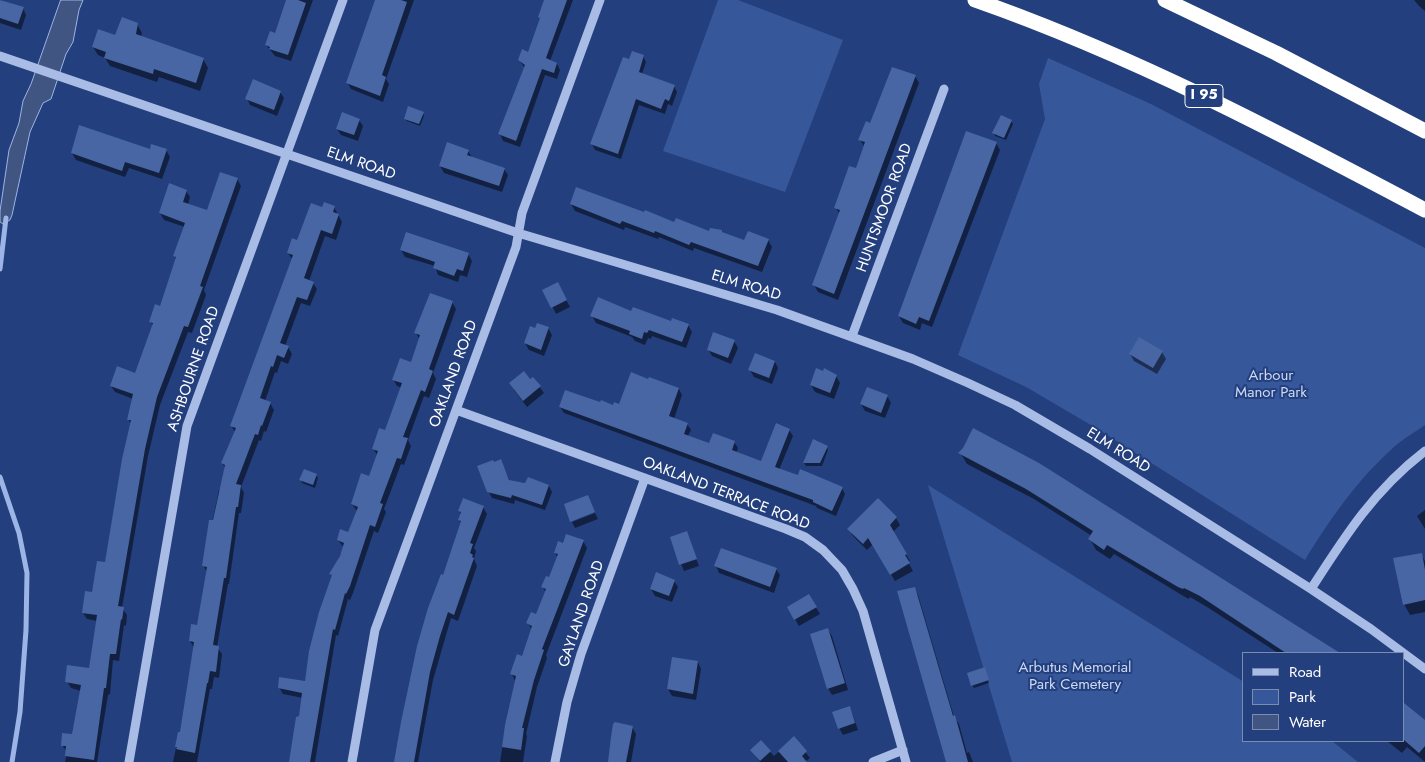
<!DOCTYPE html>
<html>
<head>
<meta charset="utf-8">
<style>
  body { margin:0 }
  #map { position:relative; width:1425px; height:762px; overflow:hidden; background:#233f7d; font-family:Jost,sans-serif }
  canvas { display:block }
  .legend { position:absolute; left:1242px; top:652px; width:162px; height:90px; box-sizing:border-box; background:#233f7d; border:1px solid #7b8cb1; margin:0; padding:6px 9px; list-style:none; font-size:15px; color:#fff }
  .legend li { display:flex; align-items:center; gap:10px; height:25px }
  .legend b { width:25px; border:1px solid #7b8cb1 }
</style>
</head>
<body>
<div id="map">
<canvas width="1425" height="762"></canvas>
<ul class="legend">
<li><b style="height:6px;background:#a8bce6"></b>Road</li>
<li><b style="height:14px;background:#37579b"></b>Park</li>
<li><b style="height:14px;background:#405582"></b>Water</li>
</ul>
</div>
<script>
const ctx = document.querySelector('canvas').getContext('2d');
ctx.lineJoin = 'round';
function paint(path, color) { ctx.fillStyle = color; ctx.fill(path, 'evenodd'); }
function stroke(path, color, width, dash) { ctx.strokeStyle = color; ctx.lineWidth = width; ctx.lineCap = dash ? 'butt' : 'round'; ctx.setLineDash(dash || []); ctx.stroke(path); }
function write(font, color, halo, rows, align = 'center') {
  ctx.font = font + ' Jost,sans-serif'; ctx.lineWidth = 4; ctx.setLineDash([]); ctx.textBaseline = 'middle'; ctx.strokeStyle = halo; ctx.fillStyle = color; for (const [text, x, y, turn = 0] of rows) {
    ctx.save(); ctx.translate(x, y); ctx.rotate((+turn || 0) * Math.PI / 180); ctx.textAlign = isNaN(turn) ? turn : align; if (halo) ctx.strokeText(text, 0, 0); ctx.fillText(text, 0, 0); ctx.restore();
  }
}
paint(new Path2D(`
  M718,0H738L843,40L785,192L663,151Z
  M1048,58L1151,104L1425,248V425C1415,432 1403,439 1394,447C1357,480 1330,519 1305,560L1096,428L1026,387L958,355L1045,119L1039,84Z
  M928,485L1244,682V741H1332L1358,762H1012Z`), '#37579b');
const water = new Path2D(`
  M61,0H83L79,10L73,42L66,54L51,99L43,103L30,132L12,215L10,220L3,224L0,222V211L9,150L19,123L23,101L31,84Z`);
paint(water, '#405582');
stroke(water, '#9cb5e6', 1);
paint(new Path2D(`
  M0,0L23,8L26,15L21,30L0,23Z
  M287,0H313L291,61L275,56L266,45L275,34Z
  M377,0H414L386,79L389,84L383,102L351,89L347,82Z
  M545,0H573L550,61L557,64L560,70L557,79L545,75L520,147L503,141L500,134L525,68L519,60L529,53L541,20Z
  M1414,0H1425V11L1419,6Z
  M137,24L142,33L141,37L203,59L208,68L200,91L159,77L157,82L110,66L105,58L98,55L93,47Z
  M643,56L646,62L642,74L674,86L677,92L672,106L668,104L665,114L639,105L621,159L595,150L592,144L630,61Z
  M915,76L919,83L838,300L818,292L814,285L840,215L836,208L857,169L864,146L860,140L871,124Z
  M280,92L284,98L277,116L250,105L247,98Z
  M423,113L424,116L420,126L407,121L405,119Z
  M359,120L363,126L358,141L341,135L337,129Z
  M1011,121L1013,124L1006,140L995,136L994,133Z
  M996,143L1000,150L932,327L922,323L920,330L903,323L899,316Z
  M166,150L170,157L162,179L129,168L125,177L76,160L72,153Z
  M468,151L472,157L504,169L508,175L502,192L444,173L440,166Z
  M237,179L241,186L204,290L206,295L192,333L188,332L160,405L148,456L122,608L127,615L126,626L124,625L119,661L113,660L110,694L108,695L97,762H65L67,752L62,745L73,736L81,691L71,688L67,681L90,669L97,621L87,619L83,613L106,564L131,424L128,419L133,399L115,392L111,386L135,374L153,327L151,322L160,307L176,259L175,256L185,227L164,220L160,213L186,191L190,197L188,205L208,212Z
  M571,204L675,223L710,233L722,231L723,234L745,242L768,240L772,247L762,272L694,248L693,251L659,237L658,239L625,227L624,230L575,211Z
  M334,207L342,222L336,240L325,236L309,281L313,283L317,289L310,306L301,303L285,346L288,347L292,354L288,364L281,361L277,373L275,372L265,401L270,403L274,410L266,432L264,431L261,441L259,440L241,487L244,493L241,513H239L229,584H228L217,647L222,654L219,678L214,677L212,689H210L197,762H173L179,733L181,734L194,648L190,641L198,626L207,572L203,565L219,490H222L225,468L222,463L235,432L231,425L292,259L288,253L323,209Z
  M401,250L468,254L472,261L467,277L460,275L458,282L438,275L435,266L405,257Z
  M557,283L570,307L556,314L544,290Z
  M452,302L456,309L433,373L436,379L429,398L424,396L408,440L411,446L404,465L401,464L384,509L386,512L378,533L374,531L353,593L350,600L348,599L338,636L336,635L315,762H291L303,698L283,694L279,687L306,683L333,577L331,574L344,548L338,540L349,533L357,511L352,504L369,478L377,455L373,448L385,432L402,388L397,386L393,379L411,364L420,340L416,333Z
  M632,312L672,323L688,325L692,332L686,348L652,336L651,339L648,338L645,345L635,341L632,337L596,323L592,316Z
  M548,328L552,335L544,356L529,350L525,343L536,329Z
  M734,341L738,348L731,364L712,356L708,349Z
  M1162,352L1166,359L1157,374L1134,361L1130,354Z
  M775,362L778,368L772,384L754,377L750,370Z
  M824,372L836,376L840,383L834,399L815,392L811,385Z
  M533,378L544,393L527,407L514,390Z
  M679,389L682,395L674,419L687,424L691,430L688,436L710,444L734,442L738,448L736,453L761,463L789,430L793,436L779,470L842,488L845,494L836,516L817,508L816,506L564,413L560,407L620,406Z
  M887,396L891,403L885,418L865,411L861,404Z
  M814,441L827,447L828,450L822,466H806L804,463Z
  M961,454L1263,605L1336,653H1278L1207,607L1190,597L1189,599L1185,597L1114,554L1110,559L1096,550L1090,539L1092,536L1034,499L967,464Z
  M500,460L510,481L549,486L552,492L545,510L515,500L514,504L492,498L489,492L494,463Z
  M316,475L318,478L315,488L302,483L301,480Z
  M878,500L896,518L900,525L893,532L910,561L908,562L913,571L895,581L873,544L867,550L853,536L849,530Z
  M483,507L487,514L474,548L476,551L474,559L477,566L458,621L451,618L433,680L418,762H395L443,576L462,524L459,520L461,515L459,511Z
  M1425,510V529L1417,516Z
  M595,513L598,519L575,528L572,522Z
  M686,533L699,566L684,571L671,538Z
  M583,541L587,548L546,655L547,658L537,687L526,734L527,736L523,762H500L506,725L515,681L512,674L522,657L532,630L528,623L537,616L546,593L543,587L550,578L558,558L555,553L563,545Z
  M1421,554L1425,561V612L1410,615L1404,604Z
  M716,566L776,569L780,575L774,593L719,573Z
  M674,581L678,587L672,602L655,596L651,589Z
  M914,588L918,595L954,717L959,724L967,753L969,752L973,762H947Z
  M809,596L820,614L799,626L788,607Z
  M828,630L832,636L848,690L832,695L828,688Z
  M698,662L701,669L696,700L672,696L668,689Z
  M986,672L989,683L974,688L972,685Z
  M1404,705L1425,723V762L1407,747L1402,753L1387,741H1404Z
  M850,707L858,730L843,735L839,728Z
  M632,727L636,734L631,762H609Z
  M794,738L810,758L805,762H760L752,751L761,742L774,756Z`), '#0007');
stroke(new Path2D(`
  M0,269L6,218
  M0,477L19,533L27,573L26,630L20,712L12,762`), '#9cb5e6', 5);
paint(new Path2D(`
  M0,0L24,7L18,24L0,18Z
  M286,0H298L306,3L288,55L269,49L270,47L265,45L270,31L275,33Z
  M375,0H401L407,2L382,75L386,77L380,96L346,83Z
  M544,0H567L546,58L557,63L554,73L542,69L516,141L498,134L525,65L518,60L522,49L528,52L540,18L538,17Z
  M122,17L138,23L136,34L204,58L196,83L154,69L153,74L104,58L106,52L92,47L98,29L115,35Z
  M632,51L644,55L639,72L675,85L669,101L665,99L661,109L636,99L618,154L590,144L623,57L629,59Z
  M892,67L916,75L834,294L812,285L840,210L834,208L849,166L856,168L865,142L858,140L866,121L870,123Z
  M253,79L281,91L274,110L245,99Z
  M408,106L424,112L419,124L404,119Z
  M342,112L360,119L354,135L336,129Z
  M1001,115L1012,120L1004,138L992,133Z
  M79,125L150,149L151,144L167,149L159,173L125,162L122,171L71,153Z
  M966,131L997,142L929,321L919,317L916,324L898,316Z
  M447,142L469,150L467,155L505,168L499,186L439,166Z
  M220,172L238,178L200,286L203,287L188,327L184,326L157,397L145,449L118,606L124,607L122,620L121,619L116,654H110L106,688H104L94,760L65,756L66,746H61L62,733L72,734L81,685L65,682L67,665L89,668L97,615L82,613L85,591L92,592L97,561L105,562L122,459L131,420H127L133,394L110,386L117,366L135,373L153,323L149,322L155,304L160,306L176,257L173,256L185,223L159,213L169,183L187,190L183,202L207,210Z
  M576,187L644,212L645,210L674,222L676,218L709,231L710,228L722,230V232L744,240L748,231L769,239L758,266L691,242L689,245L655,231L654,233L622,221L620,224L570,204Z
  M324,202L335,206L333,212L339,214L332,234L321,230L304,278L314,282L307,300L297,297L280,343L289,346L284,358L277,355L273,367L271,366L260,398L271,402L262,426L261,425L258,435L255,434L236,484L241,485L238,507H236L226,578H224L213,645L219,646L216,672L210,671L208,683H207L195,753L176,749L177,747H175L178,732H180L194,642L189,641L191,624L197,625L207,567L202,566L209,520H213L225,465L221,463L236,428L230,426L293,255L287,253L292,238L297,240L311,203L322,207Z
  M406,232L469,253L463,271L457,269L454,276L433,268L435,262L400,250Z
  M558,282L567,300L551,308L542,290Z
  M430,293L453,301L429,369L433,371L425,392L421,390L403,437L408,438L401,459L397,458L380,503L383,504L375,527L370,525L350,586L346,594L345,593L335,630L333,629L310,762H289L296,717L299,716L302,693L278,688L279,677L305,681L309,651L319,612L332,575L329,574L340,556L344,543L337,540L340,529L348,532L358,507L351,504L361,473L369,476L378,451L372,449L379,428L385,430L402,383L392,380L400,358L411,362L420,335L414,333Z
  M598,297L631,311L633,307L671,321L672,318L689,324L682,342L649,330L647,333L644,332L642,339L629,334L630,331L590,316Z
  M537,323L549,327L541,350L524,343L530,326L535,328Z
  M713,332L735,340L728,358L707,350Z
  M1139,337L1163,351L1153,368L1129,354Z
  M755,353L775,361L769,378L748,370Z
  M816,368L823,371L824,368L837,375L830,393L810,385Z
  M524,371L530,379L533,377L541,386L523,401L509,383Z
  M631,372L648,379L649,377L679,388L669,416L688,423L684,434L709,443L713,433L735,441L732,450L761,461L776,423L790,429L775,467L798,475L800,469L843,487L832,511L813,502V500L559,407L565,390L600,402L601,400L613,405L614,402L619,404Z
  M867,387L888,395L881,413L860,404Z
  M973,428L1039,463L1340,653H1286L1200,596L1184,588L1183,589L1178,587L1107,545L1104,550L1088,539L1093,531L1026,489L958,453L963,448Z
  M813,439L828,446L820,463H803Z
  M501,459L509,480L525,483L528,477L549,485L542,505L512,495L511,498L487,492L477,466L493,460L494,462Z
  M304,469L317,474L313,485L299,480Z
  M588,495L595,512L570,522L564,504Z
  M463,498L484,506L470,543L473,544L470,553L473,555L472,557L474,558L454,615L448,612L440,636L430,672L414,762H394L401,722L417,646L428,608L441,574L443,575L461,521L458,520L461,512L458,511Z
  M878,498L897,517L890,525L907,554L905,555L910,563L890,575L868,538L863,544L847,529Z
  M687,531L697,559L679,565L670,537Z
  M566,534L584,540L542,649L544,650L534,680L522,728H524L521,750L502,747L505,725L516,676L510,674L517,654L522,656L532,626L526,623L531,612L536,614L546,589L541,587L546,576L549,577L558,554L554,553L558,541L563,543Z
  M721,548L777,568L770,587L714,566Z
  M1422,553L1425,570V600L1403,605L1393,558Z
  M656,572L675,580L669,596L650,589Z
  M915,587L953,716L955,715L968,762H946L897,591Z
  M809,594L817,607L794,620L787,607Z
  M828,628L845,683L827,689L810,634Z
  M672,657L698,661L693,694L667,689Z
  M985,667L989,680L971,686L967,673Z
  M1404,703L1425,720V746L1419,753L1404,740Z
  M850,706L855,723L838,729L832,712Z
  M615,722L633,726L626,762H608L611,737L613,724Z
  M794,736L807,751L802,756L807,762H788L778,751Z
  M761,740L771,751L760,761L750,750Z`), '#4866a4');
stroke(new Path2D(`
  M0,56L518,233L777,310L913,359L968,383L1015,405L1090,449L1311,589L1371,629L1425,669
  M852,336L944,89
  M456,410L786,529L805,537L823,550L842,570L853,589L863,611L906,762
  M1311,589C1345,536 1374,490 1425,451
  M129,762L187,426L343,0
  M352,762L375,630L516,247L522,213L600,0
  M555,762L567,702L581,654L645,478
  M873,762L903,750`), '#a8bce6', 9);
stroke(new Path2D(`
  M975,0C1132,55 1278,132 1425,210
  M1165,0L1276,53L1425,131`), '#fff', 15);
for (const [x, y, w] of [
  [1204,96,38]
]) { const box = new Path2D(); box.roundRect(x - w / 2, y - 11.5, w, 23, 4); ctx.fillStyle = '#233f7d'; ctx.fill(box); stroke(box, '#fff', 1); }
write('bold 14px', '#fff', null, [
  ["I 95",1204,96]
]);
write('15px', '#fff', '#233f7d', [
  ["ELM ROAD",361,164,19],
  ["HUNTSMOOR ROAD",885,208,-70],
  ["ELM ROAD",746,286,17],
  ["ASHBOURNE ROAD",194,369,-71],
  ["OAKLAND ROAD",454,374,-70],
  ["ELM ROAD",1118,451,32],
  ["OAKLAND TERRACE ROAD",726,494,21],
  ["GAYLAND ROAD",582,614,-71]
]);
write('15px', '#cbd9f4', '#233f7d', [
  ["Arbour",1271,376],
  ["Manor Park",1271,393],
  ["Arbutus Memorial",1075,668],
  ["Park Cemetery",1075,685]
]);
</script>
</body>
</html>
